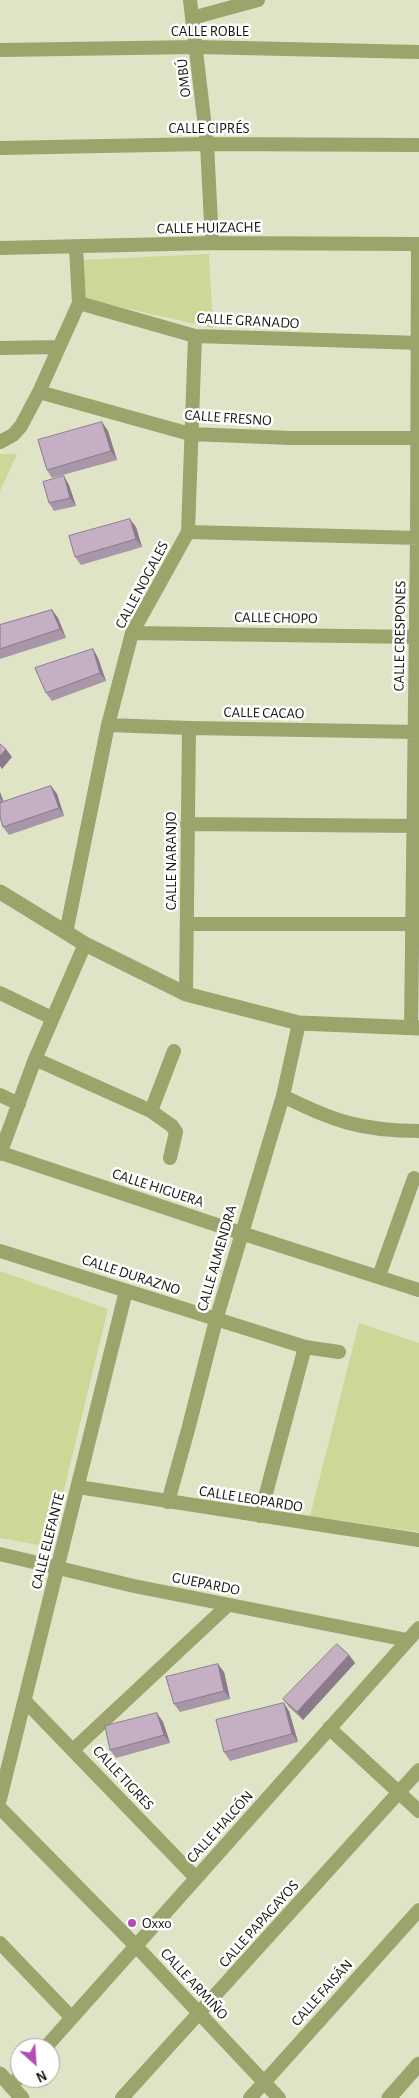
<!DOCTYPE html>
<html>
<head>
<meta charset="utf-8">
<style>
  body { margin:0 }
  #map { position:relative; width:419px; height:2098px; overflow:hidden; background:#dfe4c7; font-family:"Alegreya Sans",sans-serif }
  canvas { display:block }
  .north { position:absolute; left:10px; top:2038px; width:50px; height:50px; box-sizing:border-box; background:#fff; border:1px solid #a2a39f; border-radius:50%; rotate:154deg; font-size:14px; font-weight:700; line-height:20px; text-align:center; color:#17180e }
  .north::after { content:''; display:block; margin:auto; width:18px; height:22px; background:#b14db4; clip-path:polygon(50% 0,100% 100%,50% 72%,0 100%) }
</style>
</head>
<body>
<div id="map">
<canvas width="419" height="2098"></canvas>
<div class="north">N</div>
</div>
<script>
const ctx = document.querySelector('canvas').getContext('2d');
ctx.lineJoin = 'round';
function paint(path, color) { ctx.fillStyle = color; ctx.fill(path, 'evenodd'); }
function stroke(path, color, width, dash) { ctx.strokeStyle = color; ctx.lineWidth = width; ctx.lineCap = dash ? 'butt' : 'round'; ctx.setLineDash(dash || []); ctx.stroke(path); }
function write(font, color, halo, rows, align = 'center') {
  ctx.font = font + ' "Alegreya Sans",sans-serif'; ctx.lineWidth = 5; ctx.setLineDash([]); ctx.textBaseline = 'middle'; ctx.strokeStyle = halo; ctx.fillStyle = color; for (const [text, x, y, turn = 0] of rows) {
    ctx.save(); ctx.translate(x, y); ctx.rotate((+turn || 0) * Math.PI / 180); ctx.textAlign = isNaN(turn) ? turn : align; if (halo) ctx.strokeText(text, 0, 0); ctx.fillText(text, 0, 0); ctx.restore();
  }
}
paint(new Path2D(`
  M209,254L213,328L85,299L81,260Z
  M0,454H17L0,491Z
  M0,1271L108,1309L50,1547L0,1538Z
  M359,1323L419,1343V1532L310,1516Z`), '#ced798');
stroke(new Path2D(`
  M190,0L207,144L212,243
  M192,18L258,0
  M0,50L197,47L419,52
  M0,148L207,144L419,145
  M0,248L212,243L419,244
  M79,303L195,336L419,343
  M0,348L59,347
  M39,392L190,434L291,438H419
  M0,442L13,435L21,426L39,392L79,303L76,247
  M188,532L419,538
  M132,633L419,637
  M108,725L189,728L419,732
  M187,824L419,826
  M187,924H419
  M66,933L108,725L132,633L188,532L195,336
  M0,993L52,1018
  M186,994L189,728
  M411,1028L417,538L418,244
  M35,1059L151,1111L172,1126L176,1132L170,1158
  M0,1095L19,1104
  M283,1096C333,1121 362,1131 419,1131
  M151,1111L174,1051
  M1,1153L241,1233L419,1290
  M0,1154L35,1059L85,944
  M0,1251L305,1347L339,1352
  M379,1276L414,1178
  M78,1487L419,1540
  M168,1502L189,1426L216,1320L283,1096L299,1023
  M260,1516L305,1347
  M0,1554L134,1586L407,1640
  M25,1701L196,1878
  M329,1728L419,1811
  M74,1749L228,1605
  M0,1799L126,1291
  M0,1808L136,1946L279,2098
  M0,1943L72,2018
  M45,2048L419,1628
  M11,2086L20,2076
  M122,2098L419,1770
  M250,2098L419,1910`), '#9ca36b', 14);
stroke(new Path2D(`
  M0,892L85,944L186,994L299,1023L419,1028
  M0,2074L22,2098
  M389,2098L419,2064`), '#9ca36b', 15);
paint(new Path2D(`
  M102,422L108,431L117,460L52,478L47,470Z
  M69,485L76,506L54,511L49,503Z
  M136,527L142,547L81,565L75,557Z
  M52,610L58,618L66,638L0,659V625Z
  M93,649L98,658L106,681L52,701L46,693Z
  M51,786L57,794L64,816L9,835L3,827L0,817V792L4,802Z
  M349,1655L355,1663L303,1720L289,1707L283,1699Z
  M224,1672L230,1699L180,1712L174,1704Z
  M289,1711L298,1742L230,1761L224,1752Z
  M163,1722L170,1743L116,1758L110,1750Z`), '#a996a9');
paint(new Path2D(`
  M102,422L108,431L117,460L111,451Z
  M64,476L69,485L76,506L70,498Z
  M130,519L136,527L142,547L136,539Z
  M52,610L58,618L66,638L60,629Z
  M93,649L98,658L106,681L100,673Z
  M6,749L12,757L2,769L0,766V756Z
  M51,786L57,794L64,816L59,808Z
  M0,792L4,804L0,798Z
  M349,1655L355,1663L303,1720L297,1712Z
  M218,1664L224,1672L230,1699L224,1691Z
  M284,1703L289,1711L298,1742L292,1734Z
  M157,1713L163,1722L170,1743L164,1735Z`), '#8a7a8a');
const building = new Path2D(`
  M102,422L111,451L47,470L38,440Z
  M64,476L70,498L49,503L43,482Z
  M130,519L136,539L75,557L69,536Z
  M52,610L60,629L0,649V625Z
  M93,649L100,673L46,693L35,668Z
  M0,744L6,749L0,756Z
  M51,786L59,808L3,827L0,817V803Z
  M337,1644L349,1655L297,1712L283,1699Z
  M218,1664L224,1691L174,1704L166,1677Z
  M284,1703L292,1734L224,1752L216,1720Z
  M157,1713L164,1735L110,1750L105,1726Z`);
paint(building, '#c5afc5');
stroke(building, '#8a7a8a', 1);
for (const [x, y, r, color] of [
  [132,1923,5,"#b14db4"]
]) { const dot = new Path2D(); dot.arc(x, y, r, 0, 2 * Math.PI); ctx.fillStyle = color; ctx.fill(dot); stroke(dot, '#fff', 2); }
write('15px', '#17180e', '#fff', [
  ["CALLE ROBLE",210,31],
  ["OMBÚ",184,78,-96],
  ["CALLE CIPRÉS",209,128],
  ["CALLE HUIZACHE",209,228,-1],
  ["CALLE GRANADO",248,321,3],
  ["CALLE FRESNO",228,418,4],
  ["CALLE NOGALES",142,585,-62],
  ["CALLE CHOPO",276,618,1],
  ["CALLE CRESPONES",400,636,-89],
  ["CALLE CACAO",264,713,1],
  ["CALLE NARANJO",171,861,-90],
  ["CALLE HIGUERA",158,1188,18],
  ["CALLE ALMENDRA",217,1258,-74],
  ["CALLE DURAZNO",131,1275,18],
  ["CALLE LEOPARDO",251,1499,9],
  ["CALLE ELEFANTE",48,1541,-76],
  ["GUEPARDO",206,1584,11],
  ["CALLE TIGRES",123,1778,47],
  ["CALLE HALCÓN",220,1827,-48],
  ["CALLE PAPAGAYOS",259,1924,-48],
  ["CALLE ARMIÑO",194,1984,47],
  ["CALLE FAISÁN",322,1993,-48]
]);
write('15px', '#17180e', '#fff', [
  ["Oxxo",142,1923]
], 'left');
</script>
</body>
</html>
